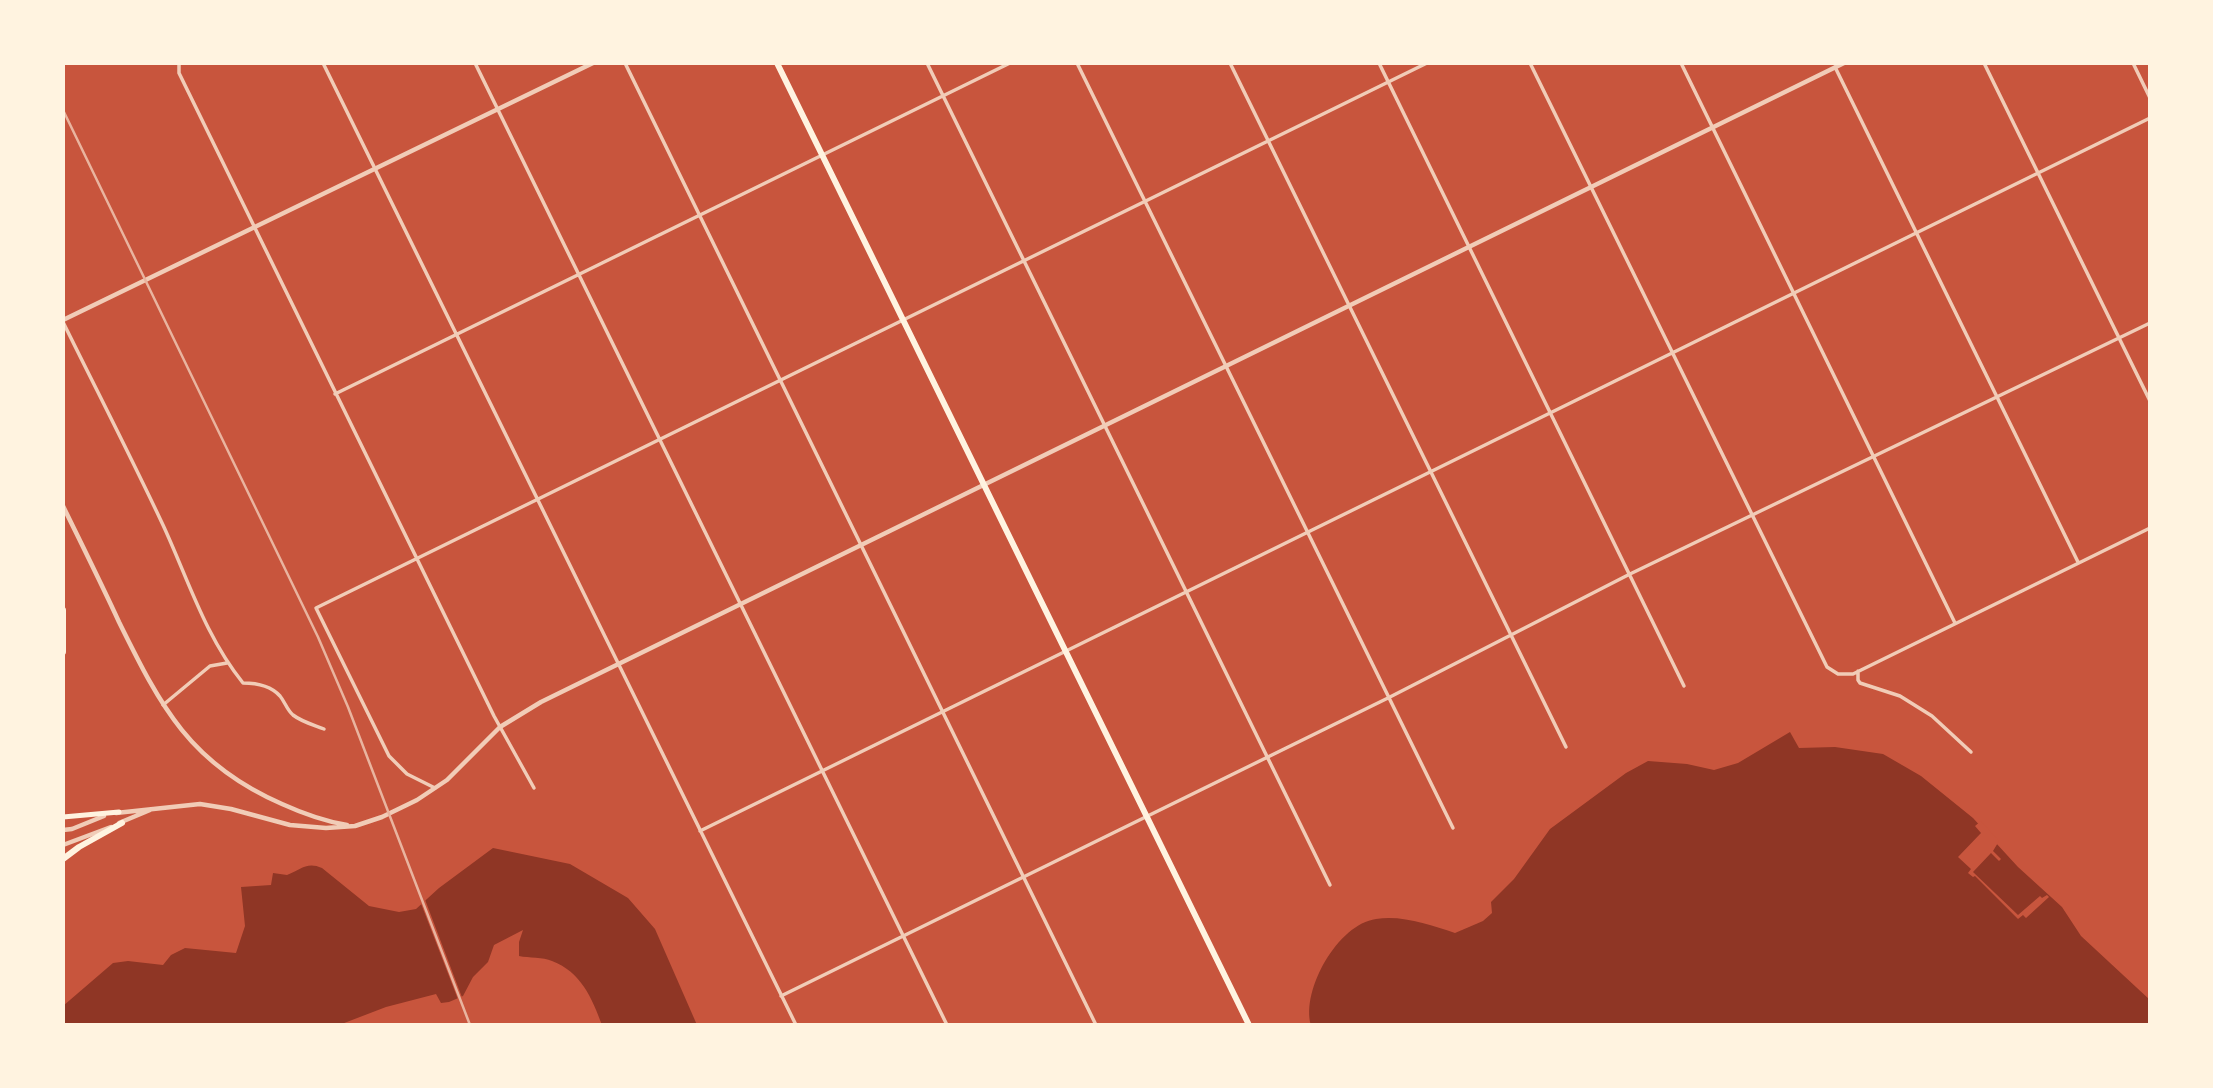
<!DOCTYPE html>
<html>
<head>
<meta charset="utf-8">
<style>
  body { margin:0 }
  #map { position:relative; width:2213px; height:1088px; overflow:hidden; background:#c8553d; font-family:Ubuntu,sans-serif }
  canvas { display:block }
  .frame { position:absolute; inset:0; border:65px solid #fff3e0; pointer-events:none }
</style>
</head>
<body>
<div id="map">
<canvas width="2213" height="1088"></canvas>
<div class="frame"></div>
</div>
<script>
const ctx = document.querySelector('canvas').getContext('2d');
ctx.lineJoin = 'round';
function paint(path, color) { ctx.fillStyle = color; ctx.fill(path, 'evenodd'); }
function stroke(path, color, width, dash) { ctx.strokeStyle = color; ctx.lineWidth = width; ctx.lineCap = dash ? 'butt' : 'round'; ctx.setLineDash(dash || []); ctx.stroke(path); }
paint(new Path2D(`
  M1790,732L1799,748L1835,747L1883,754L1921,776L1973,818L2018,867L2062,907L2081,936L2150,1000V1025H1311C1301,990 1338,924 1376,919C1403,915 1430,925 1455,933L1483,921L1492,913L1491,902L1514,879L1550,829L1626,773L1648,761L1687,764L1714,770L1738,763Z
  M493,848L570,864L628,898L655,929L697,1025H602C592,998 581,972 552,961C543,957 529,958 519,956V942L523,930L494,945L488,962L473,977L463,996L449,1002L441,1003L436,994L386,1007L339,1025H63V1006L113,963L128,961L163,965L171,955L185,948L236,953L245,926L241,887L271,885L273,873L287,875C300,870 307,861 322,868L369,906L399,912L416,909L439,888Z`), '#8f3625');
paint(new Path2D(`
  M1981,821L1999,841L1993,851L2001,859L1999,861L1991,853L1973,872L2018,915L2040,896L2042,898L2047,895L2049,897L2026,918L2023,915L2018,919L1975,876L1973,877L1968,873L1971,869L1958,857L1981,833L1975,826Z
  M424,897L463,1000L459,1002L420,901Z`), '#c8553d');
stroke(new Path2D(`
  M179,63V73L494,716L534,788
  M323,63L796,1025
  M475,63L947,1025
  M625,63L1096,1025
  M927,63L1330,885
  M1077,63L1453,828
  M1230,63L1566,747
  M1379,63L1684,686
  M1530,63L1827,667L1838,674H1853L2150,528
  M1681,63L1955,623
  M1984,63L2150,401
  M2133,63L2150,98
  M1835,67L2078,562
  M63,322C96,389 131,457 163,525C188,579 205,636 243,683C256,683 271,686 280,696C285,702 287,710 293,715C302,722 314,725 324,729
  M335,394L1010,63
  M1858,671V680L1860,683L1900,696L1932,716L1971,752
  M163,705L210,666L227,663
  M435,788L407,774L389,756L316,608L1427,63
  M700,831L2150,118
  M781,996L1388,698L1630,574L2150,323`), '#f1ccb7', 3.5);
stroke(new Path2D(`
  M63,320L593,63
  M63,506C82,545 101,583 119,622C161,707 190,764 282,804C304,814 323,821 347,825
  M116,813L200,804L231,809L290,825L326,828L355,826L382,817L417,800L447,780L500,727L541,702L1844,63
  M119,823L150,810
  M63,830L72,829L104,816
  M63,845L111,827`), '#f1ccb7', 4.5);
stroke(new Path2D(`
  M63,817L119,812`), '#fff3e0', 5);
stroke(new Path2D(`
  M777,63L1249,1025`), '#fff3e0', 6);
stroke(new Path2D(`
  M63,610V652
  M63,859L79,847L122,823`), '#fff3e0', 6);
stroke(new Path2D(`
  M63,110L318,637L348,707L470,1025`), '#e9b49f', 2.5);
</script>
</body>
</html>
